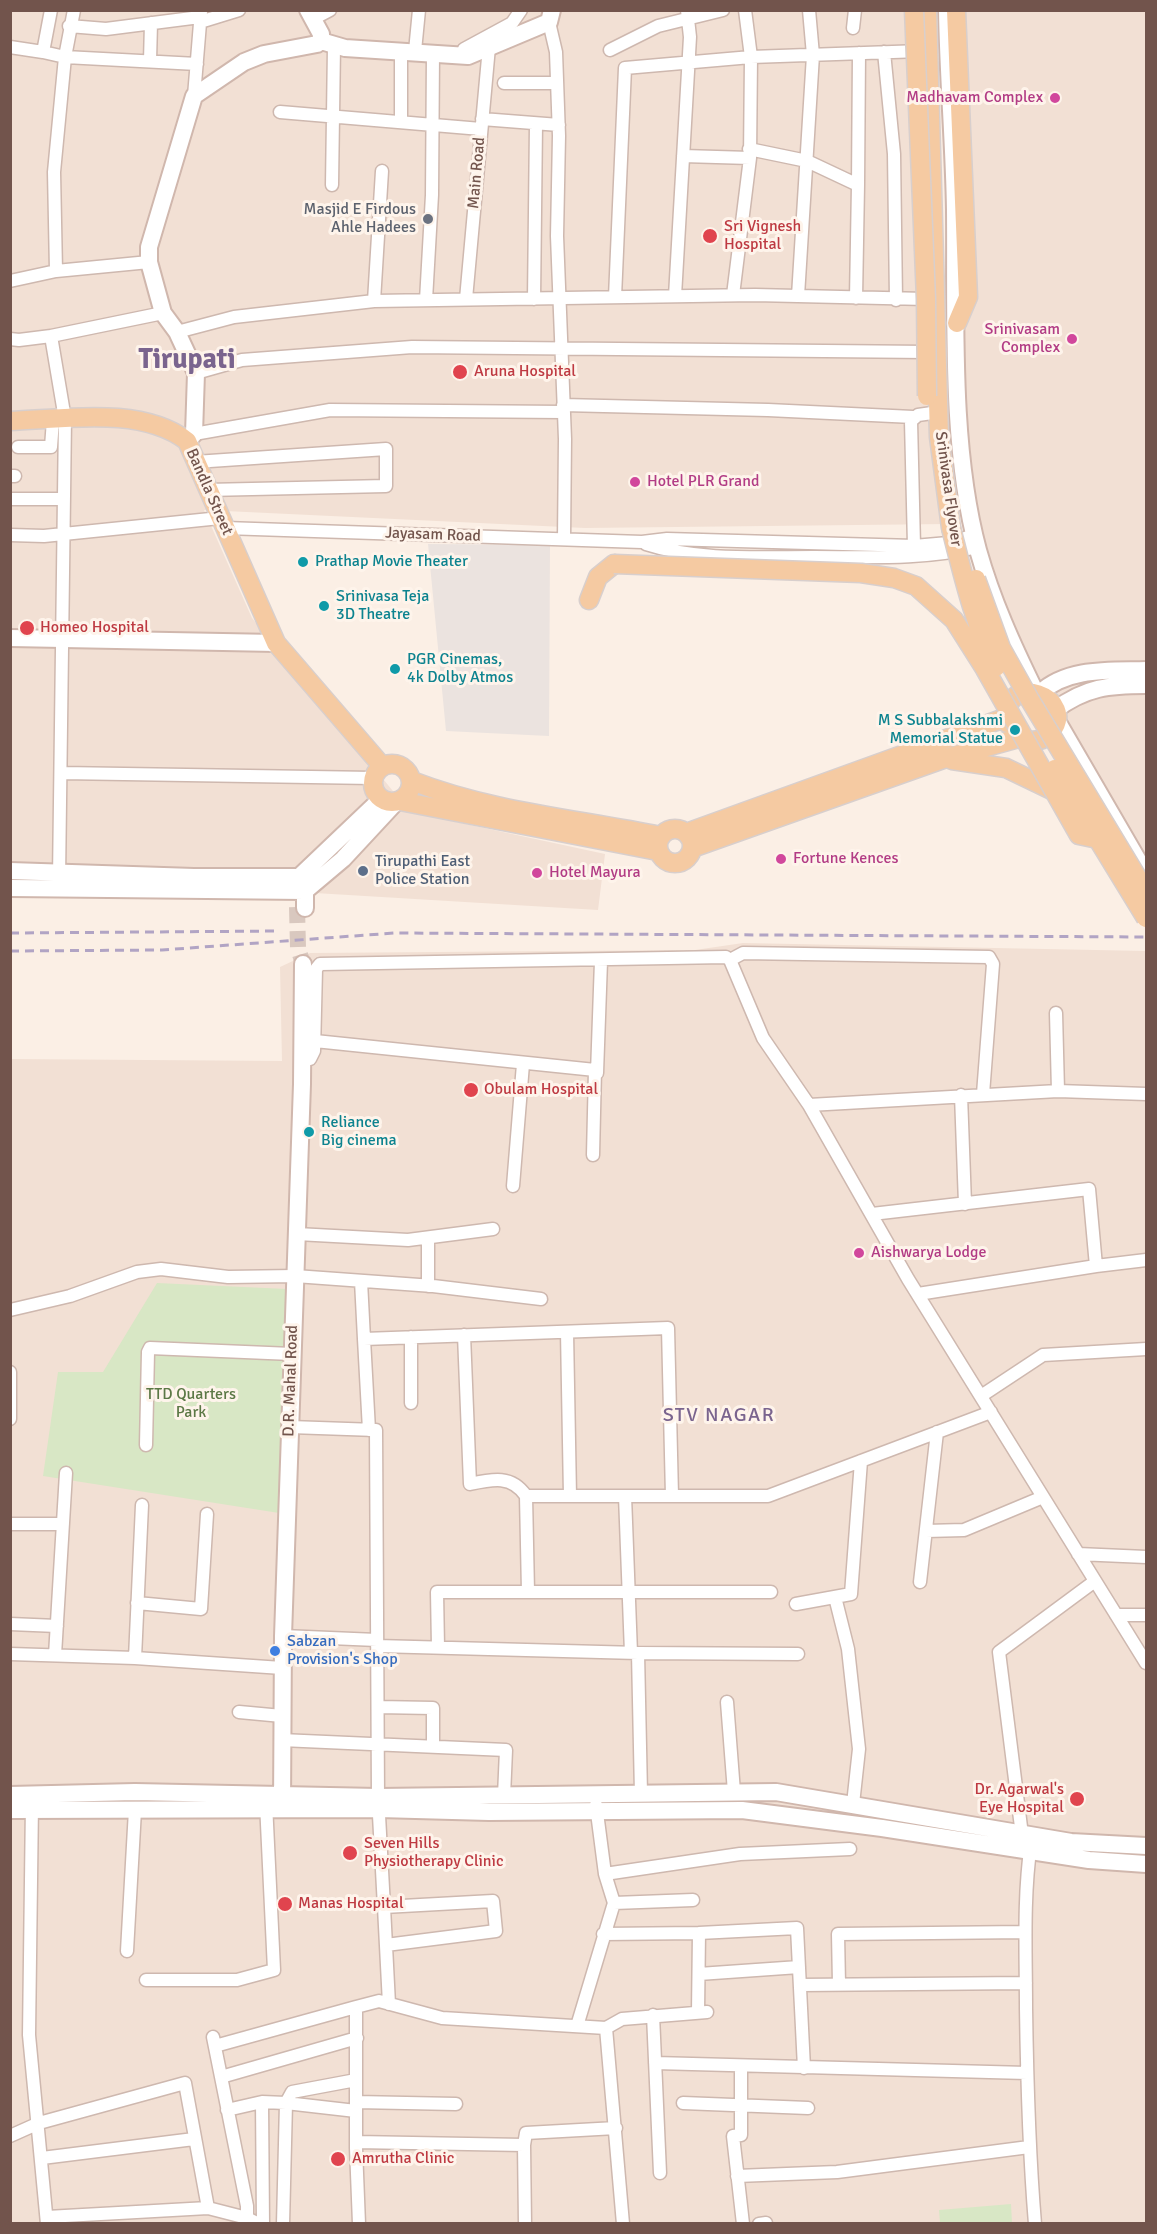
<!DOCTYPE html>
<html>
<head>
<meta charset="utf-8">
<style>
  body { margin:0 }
  #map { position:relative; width:1157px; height:2234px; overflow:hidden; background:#fbefe5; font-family:Signika,sans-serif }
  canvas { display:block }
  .frame { position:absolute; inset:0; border:12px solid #72544c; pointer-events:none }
</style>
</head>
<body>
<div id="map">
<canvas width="1157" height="2234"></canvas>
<div class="frame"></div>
</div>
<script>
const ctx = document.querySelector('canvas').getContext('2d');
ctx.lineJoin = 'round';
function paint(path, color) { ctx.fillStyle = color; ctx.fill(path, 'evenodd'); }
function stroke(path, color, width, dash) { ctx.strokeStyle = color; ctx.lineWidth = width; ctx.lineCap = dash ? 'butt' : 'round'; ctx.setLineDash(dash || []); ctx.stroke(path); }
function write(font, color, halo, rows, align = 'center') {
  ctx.font = font + ' Signika,sans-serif'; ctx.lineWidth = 6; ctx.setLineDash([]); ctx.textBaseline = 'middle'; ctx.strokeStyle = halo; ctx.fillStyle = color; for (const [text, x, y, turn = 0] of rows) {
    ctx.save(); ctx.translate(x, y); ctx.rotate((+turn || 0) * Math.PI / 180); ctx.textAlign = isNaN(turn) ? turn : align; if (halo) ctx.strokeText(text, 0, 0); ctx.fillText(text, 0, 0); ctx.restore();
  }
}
paint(new Path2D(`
  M11,11H914L948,524L585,528L204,510L252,618L410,812L605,854L598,910L315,893L11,891Z
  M950,11H1146V864L1029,668L977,524L960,410Z
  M743,943L1146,951V2223L11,2224V1059L282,1061L280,967L310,953L695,950Z`), '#f2e0d4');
paint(new Path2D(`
  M428,544L550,545L549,736L446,731Z`), '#ebe3df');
paint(new Path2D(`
  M157,1283L287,1289L279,1513L43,1476L58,1372H103Z
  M1011,2204L1012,2223H940L939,2210Z`), '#d8e7c5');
stroke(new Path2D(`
  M297,907L298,948L303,964`), '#d9c8bf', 16, [16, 8]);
const street = new Path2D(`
  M313,19L330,10
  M200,22L239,10
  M549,22L556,52L559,136L557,236L565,439L564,539
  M69,26L106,29L200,17
  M853,28L855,10
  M10,47L43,52L51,10
  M464,49L512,23L521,10
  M401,50V122
  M610,50L658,26L723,10
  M415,51L419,10
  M43,52L65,57L197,64
  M884,52L894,154L896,300
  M150,61L151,23
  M504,83H557
  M194,96L201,11
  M280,112L481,129
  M482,119L559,125
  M749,149L807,161L858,185L859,53
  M683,156L750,158
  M332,185L334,46
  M56,271L54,172L65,57L74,10
  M10,281L56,271L149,262
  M733,295L750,158L751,57L921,51
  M675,296L690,37L687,10
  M798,296L813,55L809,10
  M615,297L625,68L751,57L745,10
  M856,298L858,185
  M466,299L489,47
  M534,299L536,124
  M426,300L432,195L433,53
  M374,301L382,171
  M177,332L234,317L374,301L755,295L926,299
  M51,336L163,313
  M10,339L19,340L51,336L65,419L59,878
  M196,373L242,360L412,347L928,352
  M563,405L768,410L913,417
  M194,434L330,410L563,412
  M18,447H51L53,420
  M195,462L386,449V486L207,490
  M10,476H15
  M10,499H64
  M225,528L642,542L667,539L914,546L948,543L975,535
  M10,535L44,536L220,518
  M646,544C698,561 759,557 814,557C869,557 923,560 978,547
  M914,546L911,421L918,415L932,413
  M62,773L373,778
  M730,960L743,953L989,957L993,964L983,1094
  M1056,1013L1058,1091
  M315,1041L595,1070L593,1155
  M302,1061L310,1059L314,1051L316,969L320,964L726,957L730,960L763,1038L809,1105L908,1279L1146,1663
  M597,1073L601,961
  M961,1095L965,1204
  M809,1105L1058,1091L1146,1094
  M513,1186L523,1064
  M872,1214L1089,1189L1096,1266L1146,1260
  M297,1234L408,1240L493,1229
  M361,1281L364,1339
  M428,1286V1238
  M918,1294L1096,1266
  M10,1310L70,1296L137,1272L161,1269L228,1277L295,1276L433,1286L541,1299
  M567,1332L570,1496
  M464,1335L470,1484C493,1479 512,1475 526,1496
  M411,1337V1403
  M10,1372V1419
  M981,1396L1043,1355L1146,1349
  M290,1427L376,1430L378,1797L384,1907
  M369,1430L364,1339L668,1328L672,1496
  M146,1445L148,1352L150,1348L292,1354
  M625,1496H768L991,1412
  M10,1524H63
  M926,1531L964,1530L1043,1497
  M1078,1554L1146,1557
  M920,1582L937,1432
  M528,1592L526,1496H625L631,1653
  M835,1597L848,1649L859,1749L853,1804
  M137,1603L201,1609L207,1514
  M796,1604L851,1594L861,1461
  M1116,1615H1146
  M10,1624L57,1626
  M283,1636L377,1640
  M377,1646L638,1653L798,1654
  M438,1647L437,1592H771
  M638,1653L641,1794
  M10,1654L135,1658L282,1668
  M55,1655L66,1473
  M135,1658L142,1505
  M727,1702L734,1792
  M378,1707L433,1708V1746
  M239,1712L282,1716
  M281,1740L506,1750L504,1796
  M32,1803L29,2035L47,2224
  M596,1805L605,1874L740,1854L850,1849
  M1022,1835L999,1652L1095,1581
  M1031,1843C1023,1898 1026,1953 1026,2008C1027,2080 1029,2152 1035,2224
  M605,1874L614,1903
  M603,1934L699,1933
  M386,1945L496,1931L493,1901L384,1907L389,2004
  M127,1951L135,1810
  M699,1974L799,1967
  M146,1980H237L274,1970L266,1803
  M839,1984L838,1934L1025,1932
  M800,1985L1026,1983
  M356,2007L379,2001L442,2018L606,2028L622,2019L707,2012
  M698,2012L699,1933L797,1928L804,2068
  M653,2015L660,2173
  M577,2026L614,1903L693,1900
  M606,2028L623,2224
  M213,2037L247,2206V2218
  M215,2046L356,2007V2148L359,2224
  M655,2063L1027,2073
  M741,2067V2135L733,2136L743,2224
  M221,2077L357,2038
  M262,2102L263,2224
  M356,2102L456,2104
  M683,2103L808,2108
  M227,2110L262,2102L286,2103L292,2092L356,2080
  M10,2136L39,2123L185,2083L208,2208
  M356,2142L524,2145L525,2224
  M524,2145L526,2133L616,2128
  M42,2158L194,2139
  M737,2176L837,2172L1029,2147
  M47,2217L208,2208L247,2218L259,2224
  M283,2224L286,2103L356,2111
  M759,2224L766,2223`);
const secondary = new Path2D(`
  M947,10C948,77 954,144 955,210C956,318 950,447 978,550C992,600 1013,646 1036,693
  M321,41L345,48L468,56L549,22L552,10
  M187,441L194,434L196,373L177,332L163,313L149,262V247L194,96L244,62L264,54L317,44L321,41V34L308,10
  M10,638L276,643
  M1040,693C1068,667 1111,671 1146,670
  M1055,710C1086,687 1109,685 1146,685
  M1056,719L1146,874
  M10,871L194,877H299L381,799
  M10,888L305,891L343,859L395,803
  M305,891V908
  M10,1795L135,1792L378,1797L776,1792L1071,1842L1146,1846
  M282,1806L283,1636L302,1084L303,964
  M10,1810L379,1809L489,1812L742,1810L882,1828L1089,1860L1146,1864`);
const primary = new Path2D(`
  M927,10L939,437L951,528
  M956,10L968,297L957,323
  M10,421C65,419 142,406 187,441L276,643L382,766
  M589,600L598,577L614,564
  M952,760L1006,768L1060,794
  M373 783a19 19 0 1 1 38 0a19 19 0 1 1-38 0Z
  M412,781C492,812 576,819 660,836
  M400,801L658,851
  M658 846a17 17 0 1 1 34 0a17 17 0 1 1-34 0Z
  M686,833L1007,717
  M692,848L943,759L1019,738C1030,742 1041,743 1049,734C1083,698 1000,668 1007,723`);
stroke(street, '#ceb8af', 15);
stroke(secondary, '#d0b7ad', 20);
stroke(primary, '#d8cfcd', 21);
stroke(street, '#fff', 12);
stroke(secondary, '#fff', 16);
stroke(primary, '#f5caa2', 18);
stroke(new Path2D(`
  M10,933L280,931
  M10,951L162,950L394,933L1146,937`), '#b1a4c4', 3, [9, 6]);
const primaryBridge = new Path2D(`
  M914,10L926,299L927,396
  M951,528C963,575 974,624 996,667
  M614,564L861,573L894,578L916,586L954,620L985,669L1079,835L1098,839
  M976,579L1001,648L1030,700L1146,892
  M1055,769L1146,918`);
stroke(primaryBridge, '#d8cfcd', 21, []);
stroke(primaryBridge, '#f5caa2', 18);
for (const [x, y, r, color] of [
  [1055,98,6,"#d1479c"],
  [428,219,6,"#6b7280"],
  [710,236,8,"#e0444e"],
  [1072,339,6,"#d1479c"],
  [460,372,8,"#e0444e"],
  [635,482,6,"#d1479c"],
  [303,562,6,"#0f9aa8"],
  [324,606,6,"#0f9aa8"],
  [27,628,8,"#e0444e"],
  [395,669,6,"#0f9aa8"],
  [1015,730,6,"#0f9aa8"],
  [781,859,6,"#d1479c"],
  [363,871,6,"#5c6f8a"],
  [537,873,6,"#d1479c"],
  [471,1090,8,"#e0444e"],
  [309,1132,6,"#0f9aa8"],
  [859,1253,6,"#d1479c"],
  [275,1651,6,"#3f7fe0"],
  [1077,1799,8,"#e0444e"],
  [350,1853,8,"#e0444e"],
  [285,1904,8,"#e0444e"],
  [338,2159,8,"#e0444e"]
]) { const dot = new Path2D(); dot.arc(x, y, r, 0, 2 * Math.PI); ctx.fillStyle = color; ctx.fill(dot); stroke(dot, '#fef4eb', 2); }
write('16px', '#b23c85', '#fef4eb', [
  ["Madhavam Complex",1043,98,"right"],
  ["Srinivasam",1060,330,"right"],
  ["Complex",1060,348,"right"],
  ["Hotel PLR Grand",647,482],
  ["Fortune Kences",793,859],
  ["Hotel Mayura",549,873],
  ["Aishwarya Lodge",871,1253]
], 'left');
write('16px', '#72544c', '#fef4eb', [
  ["Main Road",477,173,-85],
  ["Srinivasa Flyover",948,489,82],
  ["Bandla Street",209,492,66],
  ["Jayasam Road",433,535,2],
  ["D.R. Mahal Road",291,1381,-88]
]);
write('16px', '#5b616d', '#fef4eb', [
  ["Masjid E Firdous",416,210],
  ["Ahle Hadees",416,228]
], 'right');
write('16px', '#be3a42', '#fef4eb', [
  ["Sri Vignesh",724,227],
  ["Hospital",724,245],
  ["Aruna Hospital",474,372],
  ["Homeo Hospital",40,628],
  ["Obulam Hospital",484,1090],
  ["Dr. Agarwal's",1064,1790,"right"],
  ["Eye Hospital",1064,1808,"right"],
  ["Seven Hills",364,1844],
  ["Physiotherapy Clinic",364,1862],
  ["Manas Hospital",298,1904],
  ["Amrutha Clinic",352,2159]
], 'left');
write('16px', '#0d838f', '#fef4eb', [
  ["Prathap Movie Theater",315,562],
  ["Srinivasa Teja",336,597],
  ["3D Theatre",336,615],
  ["PGR Cinemas,",407,660],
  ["4k Dolby Atmos",407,678],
  ["M S Subbalakshmi",1003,721,"right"],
  ["Memorial Statue",1003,739,"right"],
  ["Reliance",321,1123],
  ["Big cinema",321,1141]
], 'left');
write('16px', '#4e5e75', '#fef4eb', [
  ["Tirupathi East",375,862],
  ["Police Station",375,880]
], 'left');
write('16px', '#5b7845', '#fef4eb', [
  ["TTD Quarters",191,1395],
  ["Park",191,1413]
]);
write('16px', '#366cbe', '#fef4eb', [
  ["Sabzan",287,1642],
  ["Provision's Shop",287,1660]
], 'left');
ctx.letterSpacing = '1.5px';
write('20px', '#7a648e', '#fef4eb', [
  ["STV NAGAR",719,1416]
]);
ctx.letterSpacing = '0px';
write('bold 28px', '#7a648e', '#fef4eb', [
  ["Tirupati",187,361]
]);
</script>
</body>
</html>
